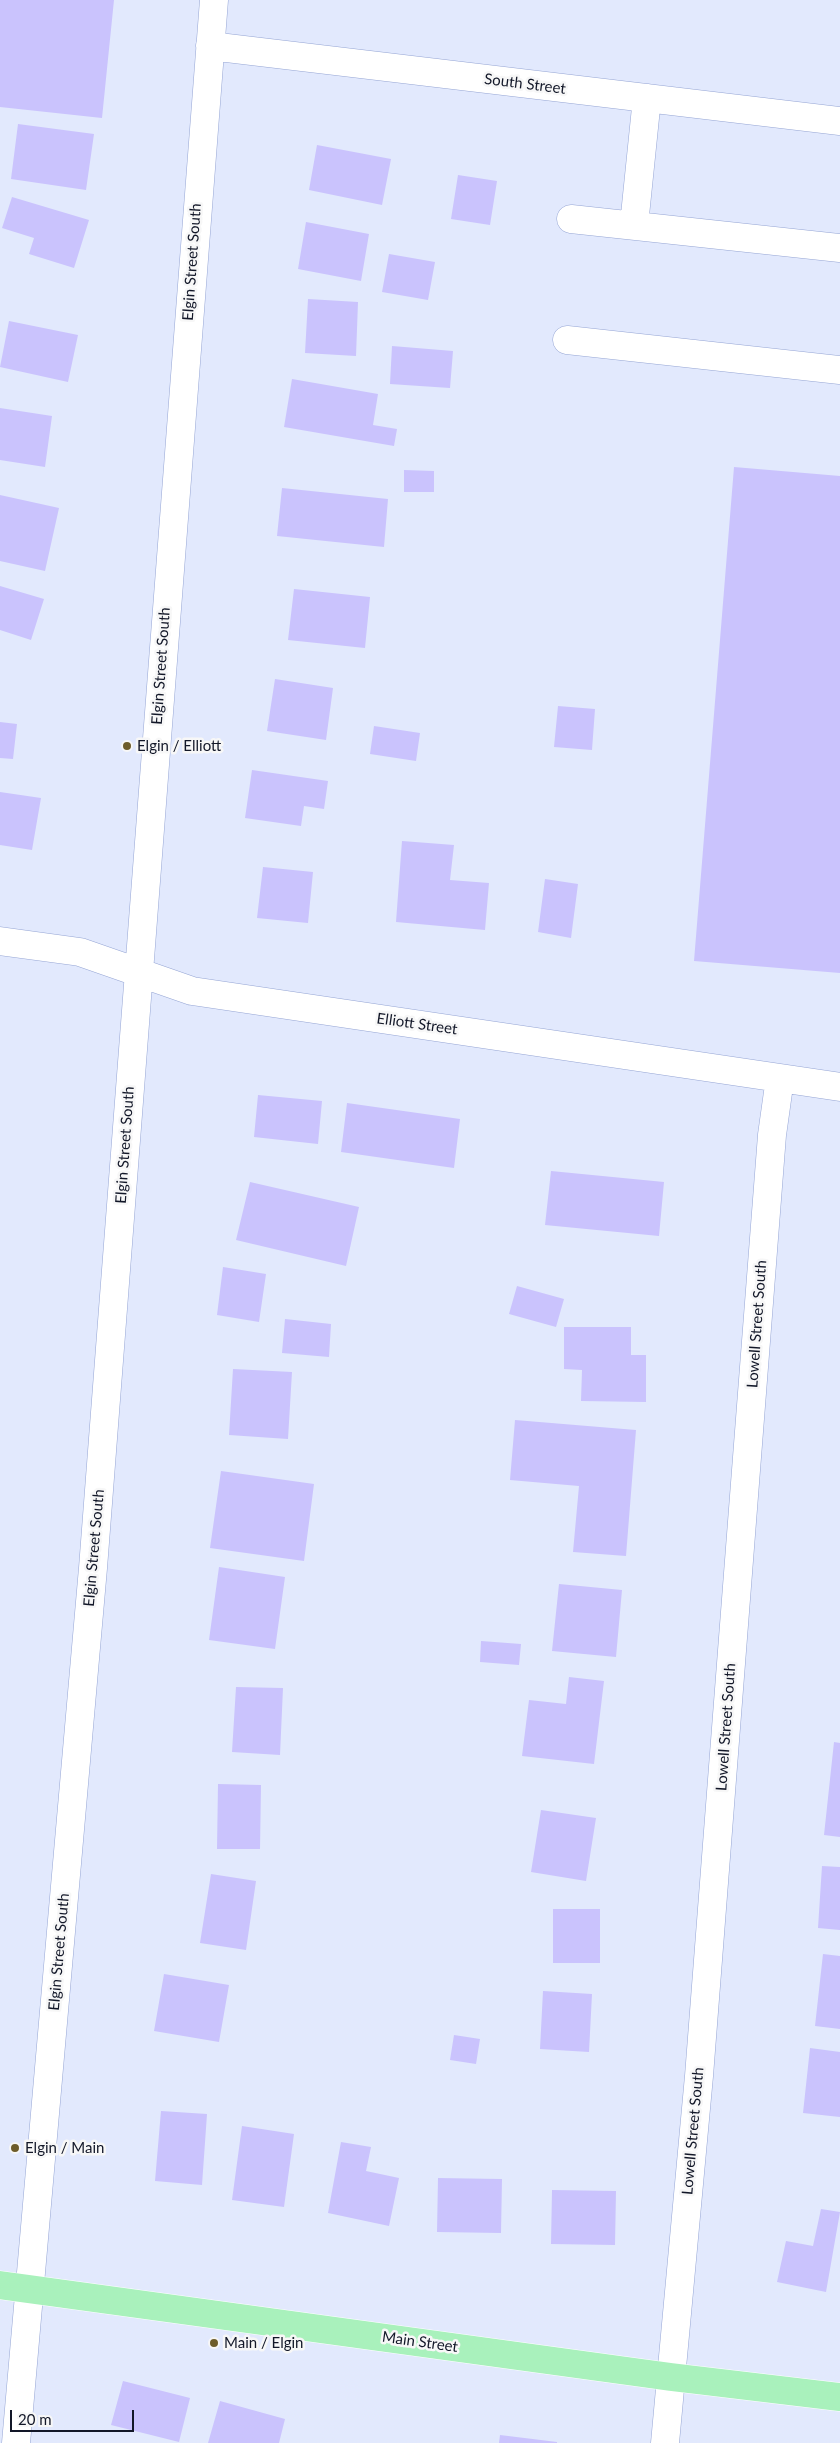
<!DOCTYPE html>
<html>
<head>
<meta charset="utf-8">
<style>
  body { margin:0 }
  #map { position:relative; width:840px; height:2443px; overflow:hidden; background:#e2e9fd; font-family:Lato,sans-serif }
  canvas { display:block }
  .scale { position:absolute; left:10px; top:2410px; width:124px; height:22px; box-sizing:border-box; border:2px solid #121728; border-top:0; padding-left:6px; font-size:15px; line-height:18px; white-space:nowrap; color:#121728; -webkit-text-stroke:4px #f7f7f7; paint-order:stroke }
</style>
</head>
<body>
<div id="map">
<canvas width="840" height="2443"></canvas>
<div class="scale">20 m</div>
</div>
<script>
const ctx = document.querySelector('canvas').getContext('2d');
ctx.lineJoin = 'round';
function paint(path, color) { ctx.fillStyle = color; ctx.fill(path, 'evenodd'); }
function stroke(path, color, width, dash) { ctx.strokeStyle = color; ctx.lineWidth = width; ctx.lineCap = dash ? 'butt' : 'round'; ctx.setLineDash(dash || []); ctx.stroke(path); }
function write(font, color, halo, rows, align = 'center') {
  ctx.font = font + ' Lato,sans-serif'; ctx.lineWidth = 5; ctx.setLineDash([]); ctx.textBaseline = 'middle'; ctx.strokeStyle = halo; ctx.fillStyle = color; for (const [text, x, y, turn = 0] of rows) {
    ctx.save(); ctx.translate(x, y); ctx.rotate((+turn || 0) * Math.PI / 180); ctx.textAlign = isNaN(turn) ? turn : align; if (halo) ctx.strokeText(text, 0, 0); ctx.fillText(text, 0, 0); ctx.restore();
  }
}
paint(new Path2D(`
  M0,0H114L102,118L0,107Z
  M18,124L94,134L86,190L11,179Z
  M317,145L391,159L382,205L309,190Z
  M458,175L497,181L490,225L451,219Z
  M12,197L89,220L74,268L29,254L34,238L2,228Z
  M306,222L369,234L361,281L298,269Z
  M389,254L435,262L428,300L382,292Z
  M308,299L358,302L356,356L305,353Z
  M9,321L78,335L68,382L0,367Z
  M392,346L453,351L450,388L390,384Z
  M292,379L378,394L373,425L397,429L394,446L284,427Z
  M0,408L52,416L45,467L0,460Z
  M734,467L840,476V973L694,961Z
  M404,470L434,471V492H404Z
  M282,488L388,499L384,547L277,536Z
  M0,495L59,508L45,571L0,561Z
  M0,586L44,599L31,640L0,630Z
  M294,589L370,597L365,648L288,640Z
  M275,679L333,688L326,740L267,731Z
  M558,706L595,709L592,750L554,747Z
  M0,722L17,724L13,759L0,758Z
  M374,726L420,733L416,761L370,754Z
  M252,770L328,781L324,809L304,806L301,826L245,818Z
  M0,792L41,798L32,850L0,845Z
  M402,841L454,845L450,880L489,883L485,930L396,922Z
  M263,867L313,872L308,923L257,918Z
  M545,879L578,884L571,938L538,932Z
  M258,1095L322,1101L318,1144L254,1137Z
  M347,1103L460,1119L454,1168L341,1152Z
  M551,1171L664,1182L659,1236L545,1225Z
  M250,1182L359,1207L346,1266L236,1240Z
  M223,1267L266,1274L259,1322L217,1315Z
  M517,1286L564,1299L556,1327L509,1314Z
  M285,1319L331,1324L329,1357L282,1353Z
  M564,1327H631V1355H646V1402L581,1401L582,1370L564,1369Z
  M233,1369L292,1372L288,1439L229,1435Z
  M515,1420L636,1430L626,1556L573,1552L579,1486L510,1480Z
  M221,1471L314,1484L304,1561L210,1548Z
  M219,1567L285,1577L275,1649L209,1640Z
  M559,1584L622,1590L616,1657L552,1651Z
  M481,1641L521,1644L519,1665L480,1662Z
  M569,1677L604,1681L594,1764L522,1756L529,1700L566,1704Z
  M236,1687L283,1688L280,1755L232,1752Z
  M834,1742L840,1743V1837L824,1835Z
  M218,1784L261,1785L260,1849H217Z
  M541,1810L596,1818L586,1881L531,1872Z
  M822,1866L840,1867V1930L818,1928Z
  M211,1874L256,1881L246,1950L200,1943Z
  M553,1909H600V1963H553Z
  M823,1954L840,1956V2029L815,2026Z
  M164,1974L229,1985L219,2042L154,2031Z
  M543,1991L592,1994L589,2052L540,2049Z
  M454,2035L480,2039L476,2064L450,2060Z
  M810,2048L840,2052V2117L803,2113Z
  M161,2111L207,2114L202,2185L155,2181Z
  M242,2126L294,2134L284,2207L232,2200Z
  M341,2142L371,2147L366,2171L399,2178L389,2226L328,2213Z
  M438,2178L502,2179L501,2233L437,2232Z
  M552,2190L616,2191L615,2245L551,2244Z
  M821,2209L840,2212L826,2292L777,2282L786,2241L813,2246Z
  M123,2381L190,2398L179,2442L111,2425Z
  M220,2401L285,2419L279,2443H208Z
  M500,2435L557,2442V2443H499Z`), '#cac3fd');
const minor = new Path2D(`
  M210,46L840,121
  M571,219L840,248
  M634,225L647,98
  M567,340L840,370
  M0,941L80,952L192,991L840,1087
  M16,2443L93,1568L214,0
  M665,2443L699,2076L772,1135L780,1078`);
const major = new Path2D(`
  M0,2285L671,2377L840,2397`);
stroke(minor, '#95a5d4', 29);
stroke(major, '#fff', 29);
stroke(minor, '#fff', 28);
stroke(major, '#a9f1bc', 28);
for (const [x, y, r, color] of [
  [127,746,5,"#6d5c2a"],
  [15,2148,5,"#6d5c2a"],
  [214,2343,5,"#6d5c2a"]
]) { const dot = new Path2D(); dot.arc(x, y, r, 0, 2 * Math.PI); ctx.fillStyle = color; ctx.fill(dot); stroke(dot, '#f7f7f7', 2); }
write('15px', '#121728', '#f7f7f7', [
  ["South Street",525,84,7],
  ["Elgin Street South",192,262,-86],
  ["Elgin Street South",161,666,-86],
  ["Elliott Street",417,1024,8],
  ["Elgin Street South",125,1145,-86],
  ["Lowell Street South",757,1324,-86],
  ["Elgin Street South",94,1548,-85],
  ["Lowell Street South",726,1727,-86],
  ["Elgin Street South",59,1952,-85],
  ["Lowell Street South",693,2131,-85],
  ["Main Street",420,2342,8]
]);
write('15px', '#121728', '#f7f7f7', [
  ["Elgin / Elliott",137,746],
  ["Elgin / Main",25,2148],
  ["Main / Elgin",224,2343]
], 'left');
</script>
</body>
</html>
